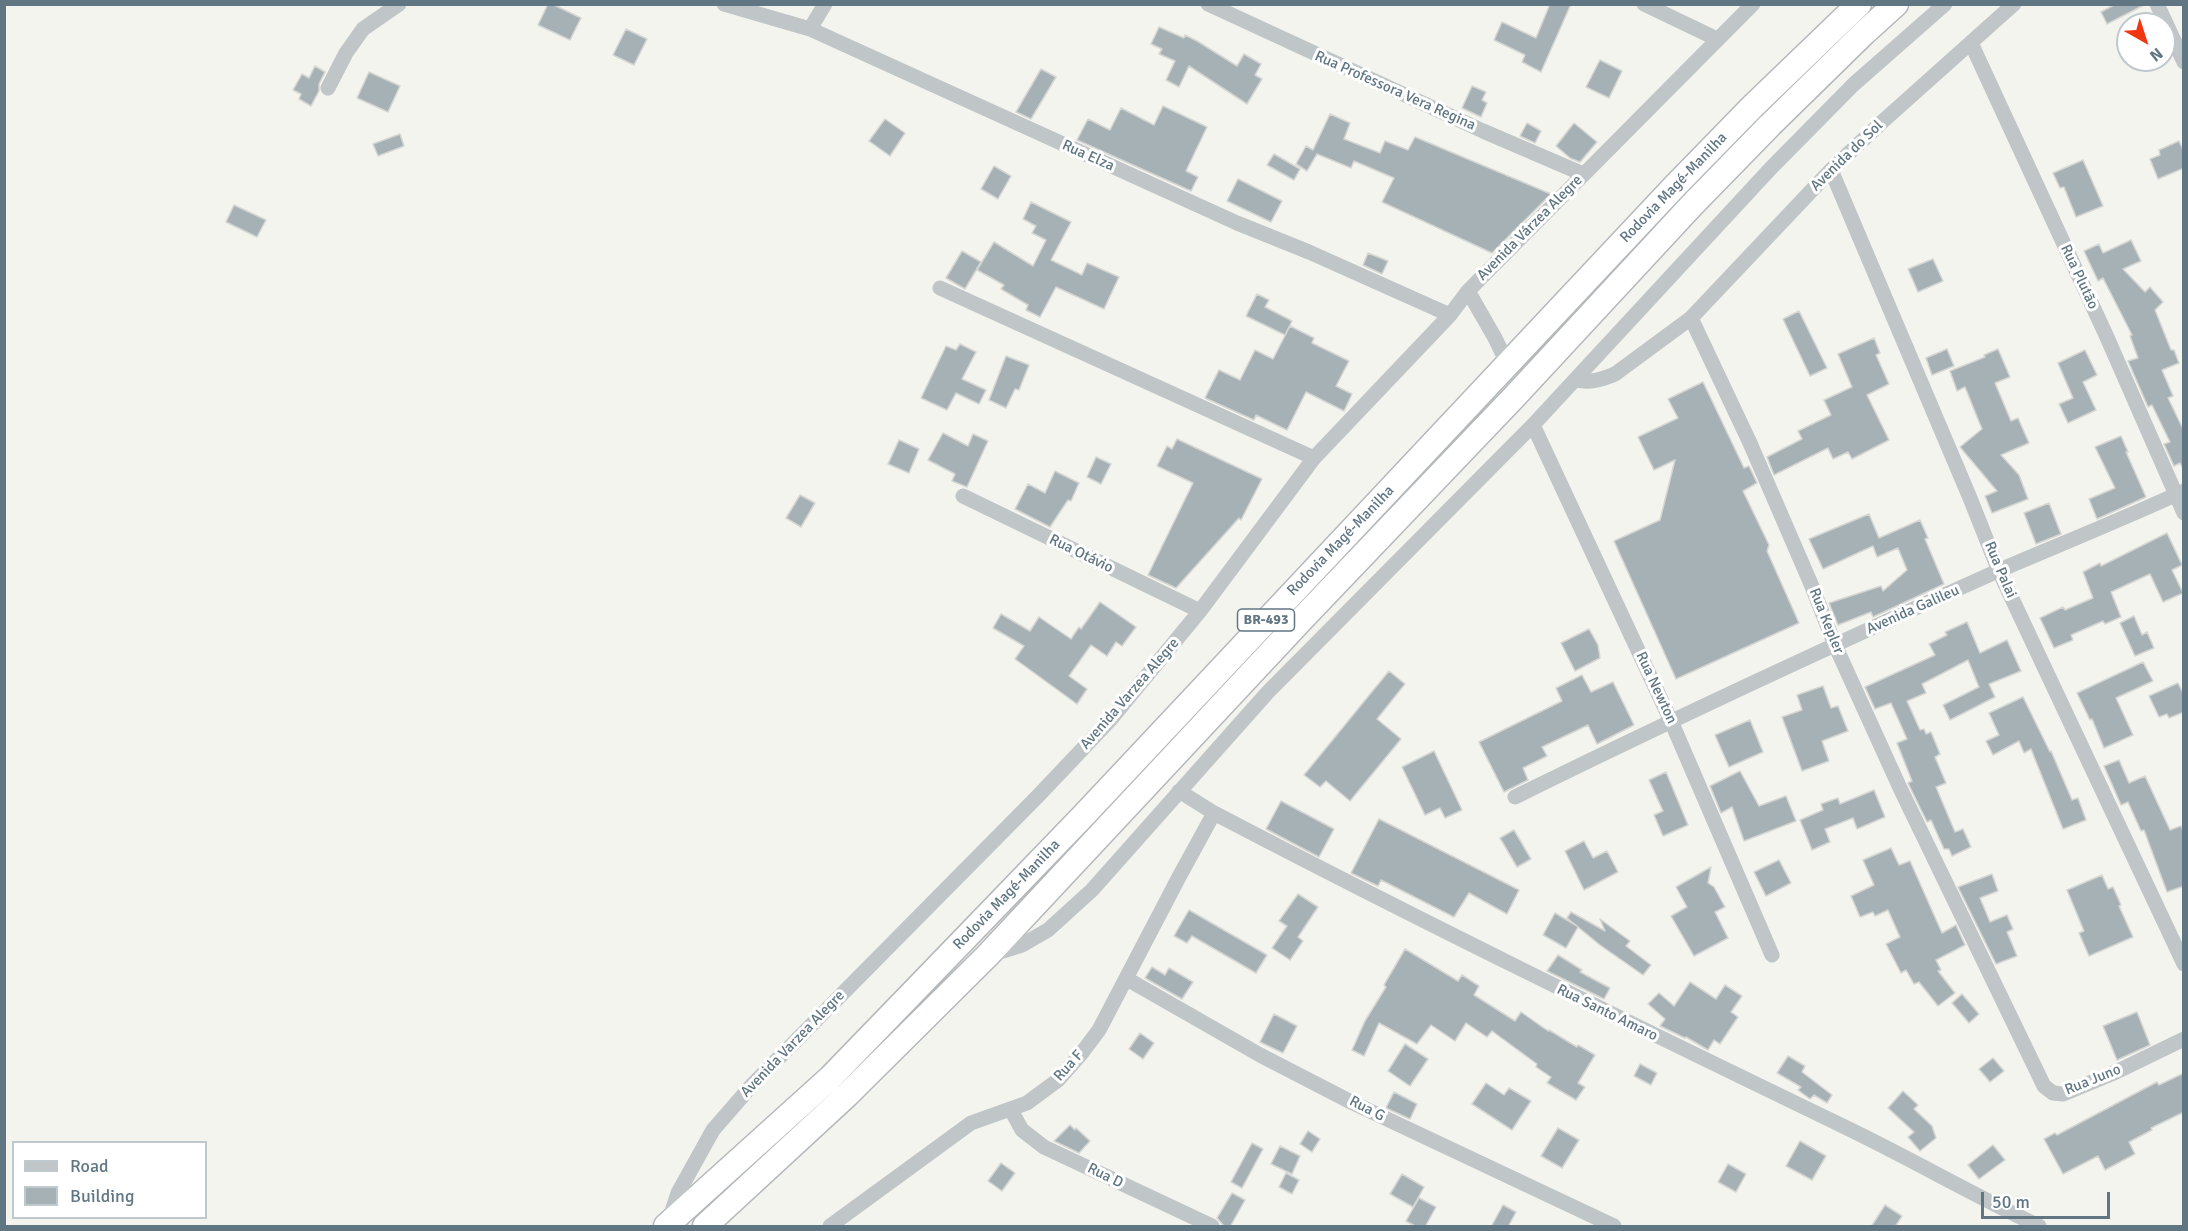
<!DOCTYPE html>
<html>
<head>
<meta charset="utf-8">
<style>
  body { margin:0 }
  #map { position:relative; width:2188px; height:1231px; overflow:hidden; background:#f4f4ef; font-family:Signika,sans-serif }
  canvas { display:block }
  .frame { position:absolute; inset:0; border:6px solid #607683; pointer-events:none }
  .legend { position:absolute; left:12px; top:1141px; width:195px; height:78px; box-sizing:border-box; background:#fff; border:2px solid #bfc8cd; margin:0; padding:8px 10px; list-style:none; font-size:18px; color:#607683 }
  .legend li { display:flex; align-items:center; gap:12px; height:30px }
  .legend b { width:30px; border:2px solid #bfc8cd }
  .north { position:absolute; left:2116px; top:12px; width:60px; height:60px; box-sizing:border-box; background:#fff; border:2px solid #bfc8cd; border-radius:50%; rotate:141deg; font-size:16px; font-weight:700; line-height:24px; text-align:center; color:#607683 }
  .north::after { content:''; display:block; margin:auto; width:21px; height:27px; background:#f03613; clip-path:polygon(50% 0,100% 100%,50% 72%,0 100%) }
  .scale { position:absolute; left:1981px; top:1192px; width:129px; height:27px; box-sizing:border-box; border:3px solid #607683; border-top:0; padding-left:8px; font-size:18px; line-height:21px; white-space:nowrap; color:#607683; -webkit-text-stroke:4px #fff; paint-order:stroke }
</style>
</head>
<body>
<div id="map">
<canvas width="2188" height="1231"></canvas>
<div class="frame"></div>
<ul class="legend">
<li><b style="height:8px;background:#c0c5c8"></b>Road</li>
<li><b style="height:16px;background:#a6b1b5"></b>Building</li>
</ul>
<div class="north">N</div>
<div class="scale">50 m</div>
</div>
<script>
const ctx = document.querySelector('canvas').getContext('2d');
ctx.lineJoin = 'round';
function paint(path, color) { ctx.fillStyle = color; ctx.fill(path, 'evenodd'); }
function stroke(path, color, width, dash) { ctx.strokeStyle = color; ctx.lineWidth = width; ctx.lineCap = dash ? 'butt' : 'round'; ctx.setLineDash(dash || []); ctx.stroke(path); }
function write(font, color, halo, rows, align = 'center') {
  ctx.font = font + ' Signika,sans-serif'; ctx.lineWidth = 6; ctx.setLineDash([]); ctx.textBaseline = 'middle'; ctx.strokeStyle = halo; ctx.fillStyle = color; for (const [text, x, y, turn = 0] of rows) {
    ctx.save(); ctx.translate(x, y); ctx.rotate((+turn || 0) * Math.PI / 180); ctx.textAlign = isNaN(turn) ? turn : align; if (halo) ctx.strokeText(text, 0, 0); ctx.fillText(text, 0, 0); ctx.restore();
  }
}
const building = new Path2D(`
  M548,4H552L581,18L570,40L538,25Z
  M1550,4H1571L1541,72L1522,62L1525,55L1494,40L1502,22L1536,38Z
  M2116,4H2146L2107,24L2101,12Z
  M1159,27L1184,38L1185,35L1197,41L1237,66L1244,54L1261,64L1255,75L1262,79L1247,104L1189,66L1179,87L1166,80L1175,61L1159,54L1162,49L1151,44Z
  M626,29L647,39L634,65L613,55Z
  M1600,60L1622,71L1609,98L1586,87Z
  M315,66L325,72L319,84V91L311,106L299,99L301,94L293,90L302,74L309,78Z
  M1041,69L1056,77L1031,119L1016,112Z
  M369,72L400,86L388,112L357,98Z
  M1472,86L1486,92L1482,100L1487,103L1481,117L1462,108Z
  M1163,106L1207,127L1186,171L1198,177L1191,191L1077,140L1088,119L1110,130L1121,108L1154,125Z
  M1330,114L1350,123L1344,139L1380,153L1385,141L1408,150L1415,137L1551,194L1492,253L1382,202L1394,178L1354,161L1351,168L1317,154L1307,171L1296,164L1306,146L1313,150Z
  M885,119L905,133L890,156L869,141Z
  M1527,123L1541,131L1535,143L1520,136Z
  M1574,123L1597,142L1580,162L1570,158L1556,146Z
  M400,134L404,146L378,156L373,144Z
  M2179,141L2184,152V168L2158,179L2150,159L2160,155L2159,150Z
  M1274,154L1300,169L1294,180L1267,165Z
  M2083,160L2103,206L2076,217L2064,187L2060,188L2053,173Z
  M994,166L1011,176L998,199L981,189Z
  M1238,179L1282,201L1271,222L1227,201Z
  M1031,202L1071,222L1051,260L1082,275L1087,263L1119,277L1104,309L1056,287L1040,317L1026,310L1028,305L1001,289L1004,285L977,270L994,242L1033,266L1046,240L1032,233L1036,226L1023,219Z
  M234,205L266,220L257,237L226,222Z
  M2131,240L2141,261L2123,269L2145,292L2150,287L2163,302L2155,310L2171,350H2174L2179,363L2162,370L2173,396L2168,398L2184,431V471L2180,463L2174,466L2164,444L2170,442L2152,405L2148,407L2128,361L2138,358L2130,336L2132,335L2103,278L2098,281L2084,251L2099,244L2103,253Z
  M962,251L981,262L965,289L946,278Z
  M1368,253L1388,261L1382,274L1363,265Z
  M1933,259L1943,281L1918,292L1908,269Z
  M1257,294L1269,300L1265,307L1292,321L1285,335L1246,316Z
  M1799,311L1827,368L1810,376L1783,319Z
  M1290,326L1314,338L1312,343L1349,361L1336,386L1352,394L1344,411L1306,392L1287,430L1256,415L1254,420L1205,398L1219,370L1240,380L1255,350L1273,359Z
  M1874,338L1880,353L1876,355L1889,384L1867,395L1889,440L1852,459L1848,452L1833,459L1828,448L1774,475L1767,457L1802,439L1798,431L1831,415L1824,400L1852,387L1838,354Z
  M960,344L976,352L962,379L986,390L979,404L956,393L947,410L921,398L946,346L956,350Z
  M1947,349L1954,366L1932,375L1926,358Z
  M1998,349L2010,377L1995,383L2011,421L2018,418L2029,443L2001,455L2019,475L2028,499L1992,513L1985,496L1997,491L1960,447L1982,429L1965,387L1957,391L1950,371L1985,357L1984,355Z
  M2085,350L2097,375L2083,382L2096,410L2068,423L2059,404L2073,398L2058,363Z
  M1006,356L1029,365L1019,390L1015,389L1006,408L989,400Z
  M1703,382L1744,468L1749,466L1757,483L1743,491L1769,545L1767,551L1799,623L1676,679L1614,541L1660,520L1675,460L1654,470L1638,437L1678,418L1668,399Z
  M943,433L968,446L973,434L988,441L967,487L952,481L955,474L928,460Z
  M2121,436L2128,452H2126L2146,497L2097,519L2089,499L2115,488L2095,447Z
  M1177,439L1262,479L1241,520L1239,518L1176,588L1148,575L1193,483L1157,466L1167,446L1172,449Z
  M899,440L919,449L909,473L888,464Z
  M1096,457L1111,464L1101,484L1087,477Z
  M1055,471L1079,483L1071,501L1068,500L1050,527L1015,509L1028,484L1045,493Z
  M800,495L815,503L801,527L786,518Z
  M2049,503L2061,534L2036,544L2024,513Z
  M1869,514L1879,538L1920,520L1928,538L1925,539L1944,584L1873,617L1871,612L1838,625L1829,603L1881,586L1883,591L1907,570L1898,548L1877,557L1873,546L1823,569L1809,539Z
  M2167,533L2182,565L2172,570L2183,593L2163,602L2150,574L2111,592L2121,617L2105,624L2103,621L2071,635L2073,640L2054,648L2040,618L2063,607L2065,610L2093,598L2083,572L2100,563L2101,566Z
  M1100,602L1136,627L1122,646L1116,642L1107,656L1091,645L1069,676L1087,689L1077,704L1015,659L1024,646L993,628L1001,614L1030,631L1039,617L1071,639L1079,627L1081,629Z
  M2134,616L2142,635L2147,632L2154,648L2135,656L2120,623Z
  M1967,622L1980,653L2007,640L2021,671L1989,684L1995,697L1950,720L1943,705L1979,687L1968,660L1922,684L1926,693L1907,701L1920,730L1924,729L1926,734L1931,732L1940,754L1935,757L1946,783L1936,787L1955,832L1963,829L1971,847L1952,856L1949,849H1944L1931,820L1927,822L1908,783L1912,781L1897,743L1907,739L1891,703L1875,709L1865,687L1935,655L1929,644L1947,635L1945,632Z
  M1589,629L1598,645L1600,658L1575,671L1561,643Z
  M2143,662L2153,681L2116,698L2133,735L2104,748L2092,719L2090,720L2077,693Z
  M1389,671L1405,684L1377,719L1401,739L1350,801L1326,781L1320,787L1304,775Z
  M1582,675L1591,692L1613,682L1634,725L1597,744L1588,725L1542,747L1547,756L1523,768L1528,780L1504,792L1479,742L1562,701L1556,688Z
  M2178,683L2184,695V712L2169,718L2167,714L2159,717L2149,696Z
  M1823,686L1831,708L1838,706L1848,731L1822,741L1829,761L1802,771L1782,717L1802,710L1797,695Z
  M2023,697L2050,752L2051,751L2072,800L2078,798L2086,820L2063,829L2031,749L2024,753L2019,741L1993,755L1986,741L1999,735L1989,713Z
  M1750,720L1763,752L1729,767L1715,735Z
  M1434,751L1462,810L1445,818L1440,808L1425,815L1402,767Z
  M2119,760L2129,783L2145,776L2170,830L2181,826L2184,833V886L2167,892L2144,830L2141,831L2128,802L2121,805L2104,766Z
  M1740,771L1759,806L1786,796L1796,821L1744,841L1732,807L1721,813L1710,786Z
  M1666,772L1688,825L1663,836L1654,815L1663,811L1649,780Z
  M1874,790L1885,817L1857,829L1853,818L1825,829L1830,842L1812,850L1800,820L1823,810L1821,804L1838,798L1840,804Z
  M1281,801L1334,829L1319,857L1266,829Z
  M1379,819L1519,890L1507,914L1469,893L1454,917L1381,880L1378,886L1351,873Z
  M1514,830L1531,859L1517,867L1500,838Z
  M1584,841L1593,858L1607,851L1618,872L1584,890L1565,851Z
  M1891,848L1899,865L1910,861L1942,933L1956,925L1965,945L1936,960L1941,970L1938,971L1955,993L1938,1006L1919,982L1914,984L1906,970L1901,973L1886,944L1900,937L1888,910L1875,916L1873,912L1860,917L1851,896L1874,885L1863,860Z
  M1779,860L1791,883L1766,896L1754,872Z
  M1711,867L1708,883L1714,887L1725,907L1715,912L1728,938L1694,956L1671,916L1687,907L1676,887Z
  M1992,874L1998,891L1980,898L1990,922L2007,915L2013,929L2007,932L2017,956L1996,964L1958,887Z
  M2102,875L2108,889L2113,887L2121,905L2119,906L2133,937L2089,956L2079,933L2084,931L2067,890Z
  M1298,894L1318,907L1298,937L1303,941L1290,960L1272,948L1287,926L1279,921Z
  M1189,910L1267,955L1256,973L1192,936L1187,943L1174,936Z
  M1571,912L1605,931L1600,919L1630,941L1626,946L1651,965L1643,975L1600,945L1578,927L1566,948L1543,935L1555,913L1577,926L1567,918Z
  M1405,949L1458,981L1462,975L1479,986L1474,995L1515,1021L1521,1012L1548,1031L1549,1030L1577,1047L1578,1045L1595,1055L1578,1083L1585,1087L1576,1100L1547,1083L1551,1077L1536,1067L1537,1064L1492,1031L1487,1037L1466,1023L1455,1041L1431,1025L1417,1044L1379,1023L1364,1056L1352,1050L1365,1021L1386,987L1384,985Z
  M1558,955L1582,970L1580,972L1610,988L1604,999L1547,971Z
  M1152,967L1165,975L1169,968L1193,982L1182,999L1145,978Z
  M1690,982L1716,999L1725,985L1742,996L1731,1012L1738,1017L1720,1044L1714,1040L1708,1050L1686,1037L1685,1038L1660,1026L1665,1019L1648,1004L1659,993L1674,1006Z
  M1962,994L1979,1014L1969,1023L1952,1003Z
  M2137,1012L2150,1045L2117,1060L2103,1026Z
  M1274,1014L1297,1026L1283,1053L1260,1042Z
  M1140,1033L1154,1043L1143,1059L1129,1049Z
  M1405,1044L1428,1059L1410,1086L1388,1071Z
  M1788,1056L1805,1066L1802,1072L1832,1095L1827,1103L1814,1095L1810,1099L1798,1090L1801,1087L1777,1073Z
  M1993,1058L2004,1071L1990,1082L1979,1069Z
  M1640,1064L1657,1073L1651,1085L1634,1076Z
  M2184,1073V1112L2151,1128L2152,1130L2129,1142L2135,1154L2105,1170L2098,1156L2063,1174L2044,1139L2055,1133L2057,1135L2157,1082L2159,1085Z
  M1486,1083L1504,1095L1509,1088L1531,1101L1512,1130L1472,1104Z
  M1903,1091L1918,1105L1914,1109L1932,1126L1936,1138L1920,1151L1908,1137L1914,1132L1888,1108Z
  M1394,1092L1417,1104L1410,1119L1386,1108Z
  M1070,1125L1075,1130L1076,1128L1090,1141L1079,1153L1054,1141Z
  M1558,1128L1579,1140L1562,1168L1541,1156Z
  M1308,1131L1320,1139L1312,1152L1300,1144Z
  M1800,1141L1826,1156L1812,1180L1786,1166Z
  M1252,1143L1263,1149L1242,1188L1231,1182Z
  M1993,1145L2005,1160L1979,1179L1968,1165Z
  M1280,1146L1300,1156L1292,1174L1271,1164Z
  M1001,1163L1015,1173L1002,1191L988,1181Z
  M1728,1164L1746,1174L1736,1192L1718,1182Z
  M1286,1173L1299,1180L1292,1194L1279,1187Z
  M1402,1174L1424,1187L1413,1207L1390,1194Z
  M1232,1193L1245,1200L1230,1227H1225L1217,1218Z
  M1419,1198L1436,1207L1425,1227H1417L1406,1221Z
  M1503,1205L1516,1212L1508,1227H1491Z
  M1885,1205L1902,1216L1895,1227H1871Z`);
paint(building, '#a6b1b5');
stroke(building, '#d5d5d2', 1.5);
const trunk = new Path2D(`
  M666,1226L830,1078L950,954L1084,815L1674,187L1752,107L1859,4
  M705,1226L847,1095L987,956L1302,619L1515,396L1692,205L1770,125L1864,33L1896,4`);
stroke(trunk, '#b4b8bb', 27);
stroke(new Path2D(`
  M724,4L810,29L1237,223L1309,252L1450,315
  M1208,4L1483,131L1583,174
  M1644,4L1717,39
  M2157,4L2184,62
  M810,29L825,4
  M1971,43L2106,335L2184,513
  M328,88L346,53L363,29L399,4
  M1831,170L1970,498L1999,571L2184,964
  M940,288L1314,458
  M1468,291L1495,338L1508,365
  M1691,318L1831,170L1882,122L2014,4
  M1575,380C1590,383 1601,380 1615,374L1691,318L1750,443L1811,584L1835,645L1900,788L2044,1086L2053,1093L2063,1094L2116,1072L2184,1039
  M1533,425L1671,721L1772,955
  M963,496L1200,611
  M1179,791L1214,813C1424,923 1636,1026 1849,1129C1913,1160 1975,1196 2039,1226
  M1515,797C1675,718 1837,643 2000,570C2061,544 2123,519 2184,491
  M990,955L1022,945L1048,930L1092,890L1268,692L1533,425L1771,168L1854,84L1945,4
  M1127,979L1260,1055L1353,1103L1614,1226
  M1011,1110L1022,1130L1044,1147L1212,1226
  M669,1220L678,1193L713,1130L753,1084L1037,797L1111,719L1200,611L1314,458L1450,315L1468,291L1753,4
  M830,1226L971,1123L1027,1103L1058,1080L1081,1054L1099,1030L1179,877L1214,813`), '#c0c5c8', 15);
stroke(trunk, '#fff', 24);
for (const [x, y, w] of [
  [1266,620,57]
]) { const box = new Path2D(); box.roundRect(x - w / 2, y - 11, w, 22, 4.5); ctx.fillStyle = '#fff'; ctx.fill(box); stroke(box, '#607683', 1.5); }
write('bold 14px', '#607683', null, [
  ["BR-493",1266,620]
]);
write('15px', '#607683', '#fff', [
  ["Rua Professora Vera Regina",1395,91,24],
  ["Rua Elza",1088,156,24],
  ["Avenida do Sol",1847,156,-44],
  ["Rodovia Magé-Manilha",1674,188,-46],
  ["Avenida Várzea Alegre",1530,228,-45],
  ["Rua Plutão",2079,277,65],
  ["Rodovia Magé-Manilha",1341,541,-46],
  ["Rua Otávio",1081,554,26],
  ["Rua Palai",2000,570,67],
  ["Avenida Galileu",1913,610,-24],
  ["Rua Kepler",1826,621,68],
  ["Rua Newton",1656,688,65],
  ["Avenida Varzea Alegre",1130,694,-49],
  ["Rodovia Magé-Manilha",1007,895,-46],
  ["Rua Santo Amaro",1607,1013,26],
  ["Avenida Varzea Alegre",793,1044,-46],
  ["Rua F",1069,1066,-48],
  ["Rua Juno",2093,1080,-22],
  ["Rua G",1367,1109,27],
  ["Rua D",1105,1176,26]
]);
</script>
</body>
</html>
